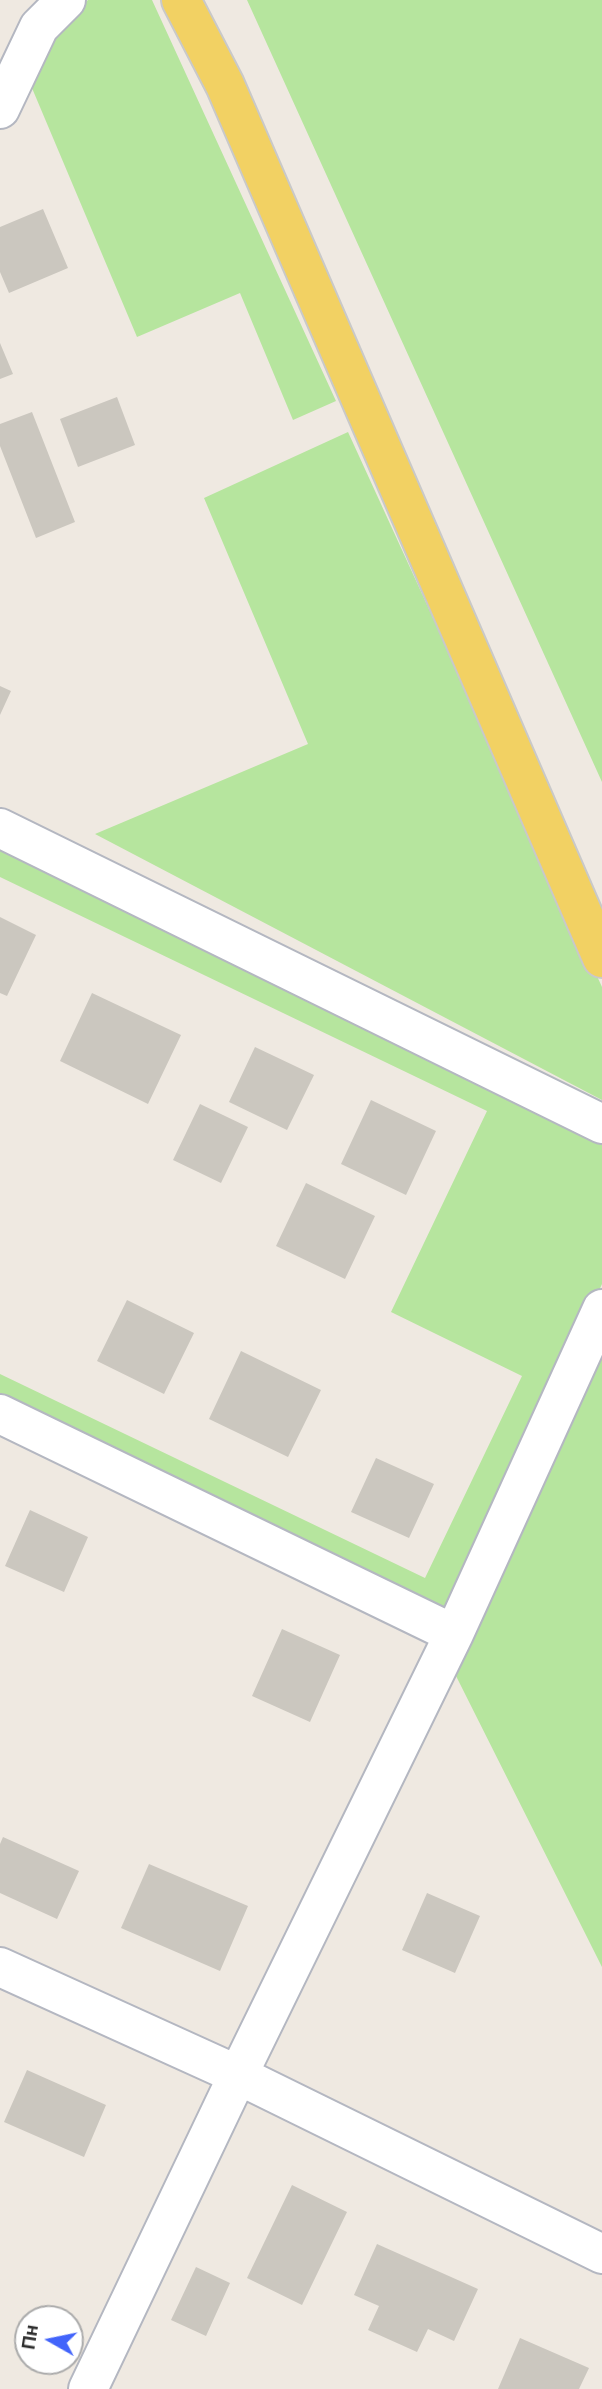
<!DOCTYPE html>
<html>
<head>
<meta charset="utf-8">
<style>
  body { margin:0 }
  #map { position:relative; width:602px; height:2389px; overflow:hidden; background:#efe9e1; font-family:"DM Sans",sans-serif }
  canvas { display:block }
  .north { position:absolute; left:14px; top:2305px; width:70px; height:70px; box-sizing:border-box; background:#fff; border:2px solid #ababab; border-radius:50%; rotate:279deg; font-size:19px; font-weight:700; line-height:28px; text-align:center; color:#2e2e2e }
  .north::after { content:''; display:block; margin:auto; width:24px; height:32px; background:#4264fb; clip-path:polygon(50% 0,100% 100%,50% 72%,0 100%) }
</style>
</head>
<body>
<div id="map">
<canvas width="602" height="2389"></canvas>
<div class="north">Пн</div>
</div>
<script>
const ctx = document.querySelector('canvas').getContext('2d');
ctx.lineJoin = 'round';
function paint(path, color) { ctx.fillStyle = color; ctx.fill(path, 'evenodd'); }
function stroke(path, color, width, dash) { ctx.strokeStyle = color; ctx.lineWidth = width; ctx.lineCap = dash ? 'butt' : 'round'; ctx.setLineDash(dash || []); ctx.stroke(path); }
paint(new Path2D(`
  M88,0H152L336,401L293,420L240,293L137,337L29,81L52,36Z
  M247,0H602V782Z
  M348,432L602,987V1100L95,834L308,744L204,498Z
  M0,847L602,1142V1284L450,1618L0,1400V1374L425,1578L522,1376L391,1312L487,1111L0,877Z
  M602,1336V1967L451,1666Z`), '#b6e59e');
paint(new Path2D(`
  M43,209L68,268L9,293L0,272V227Z
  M0,343L13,374L0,379Z
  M117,397L135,445L78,467L60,419Z
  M32,412L75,522L36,538L0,446V424Z
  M0,686L11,691L0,715Z
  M0,917L36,935L7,996L0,993Z
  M92,993L181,1035L148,1104L60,1061Z
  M255,1047L314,1075L287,1130L229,1102Z
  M371,1100L436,1131L406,1195L341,1164Z
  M200,1104L248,1127L221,1183L173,1160Z
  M306,1183L375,1216L345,1279L276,1246Z
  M127,1300L194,1333L164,1394L97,1361Z
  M241,1351L321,1390L288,1457L209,1419Z
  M376,1458L434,1484L409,1538L351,1512Z
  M30,1510L88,1537L64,1592L5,1566Z
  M282,1629L340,1655L310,1722L252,1696Z
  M3,1837L79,1871L57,1919L0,1893V1844Z
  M149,1864L248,1906L220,1971L121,1928Z
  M427,1893L480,1916L455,1973L402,1950Z
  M27,2070L106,2105L84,2157L4,2122Z
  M292,2185L347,2212L302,2305L247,2278Z
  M377,2244L478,2289L454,2341L428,2329L417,2352L368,2330L379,2306L354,2295Z
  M196,2267L230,2283L206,2336L171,2320Z
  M520,2338L589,2368L579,2389H498Z`), '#cbc7bf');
const minor = new Path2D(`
  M0,109L39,27L66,0
  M0,828L602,1124
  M0,1414L454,1634
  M0,1967L238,2075L602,2254
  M88,2389L238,2075L454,1634L602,1309`);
const major = new Path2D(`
  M181,0L225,85L602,958`);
stroke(minor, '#b4b7c1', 42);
stroke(major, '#c9c9c9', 42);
stroke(minor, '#fff', 38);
stroke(major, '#f2d163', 38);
</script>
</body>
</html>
